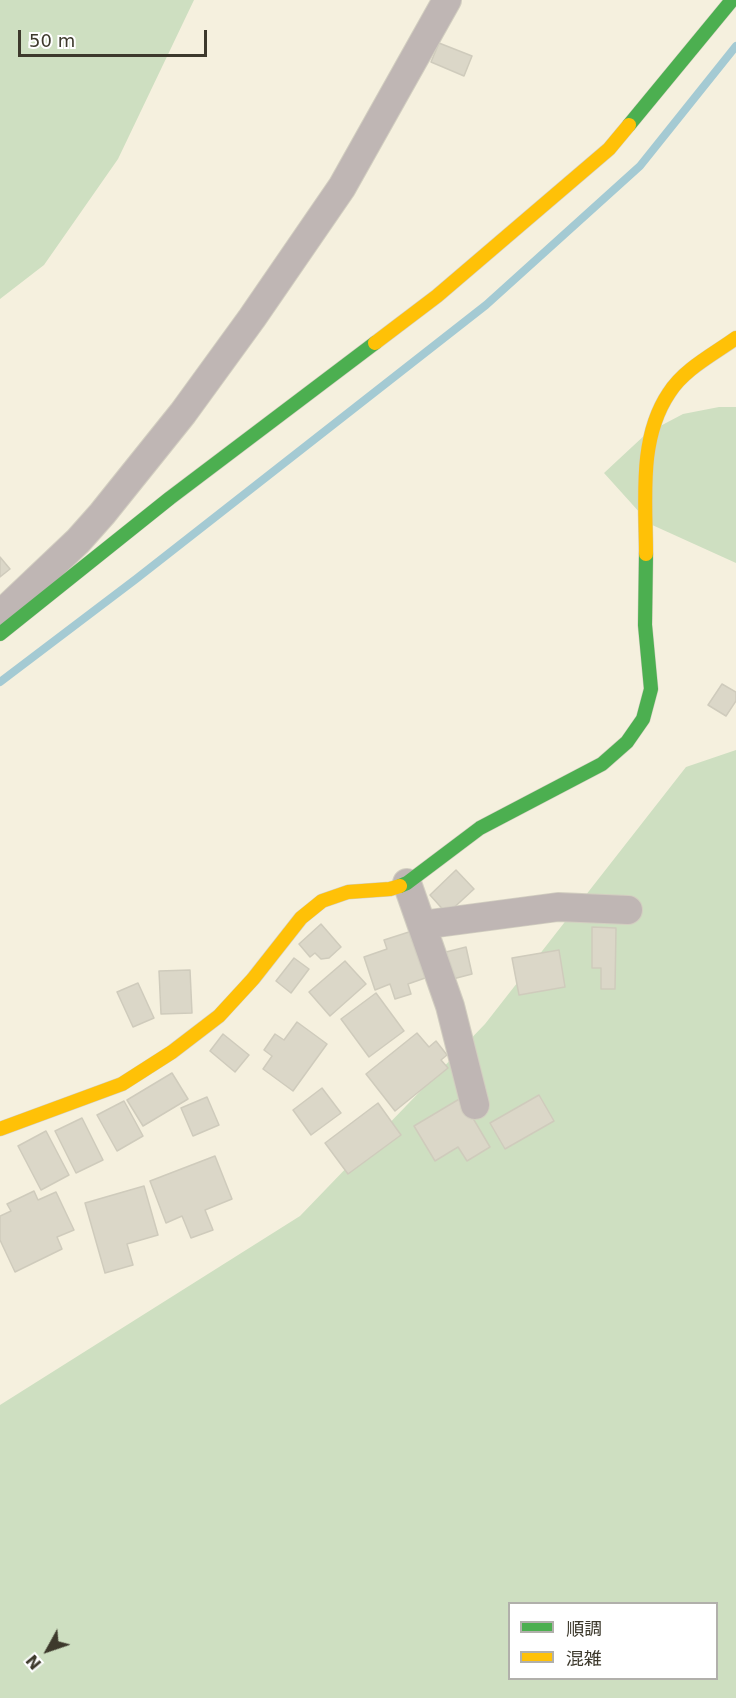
<!DOCTYPE html>
<html>
<head>
<meta charset="utf-8">
<style>
  body { margin:0 }
  #map { position:relative; width:736px; height:1698px; overflow:hidden; background:#f5f0de; font-family:"DejaVu Sans","Noto Sans JP",sans-serif }
  canvas { display:block }
  .legend { position:absolute; left:508px; top:1602px; width:210px; height:78px; box-sizing:border-box; background:#fff; border:2px solid #b1b0ab; margin:0; padding:8px 10px; list-style:none; font-size:18px; color:#3d392c }
  .legend li { display:flex; align-items:center; gap:12px; height:30px }
  .legend b { width:30px; border:2px solid #b1b0ab }
  .north { position:absolute; left:18px; top:1620px; width:60px; height:60px; -webkit-text-stroke:4px #fff; paint-order:stroke; rotate:230deg; font-size:16px; font-weight:700; line-height:24px; text-align:center; color:#3d392c }
  .north::after { content:''; display:block; margin:auto; width:21px; height:27px; background:#3d392c; clip-path:polygon(50% 0,100% 100%,50% 72%,0 100%) }
  .scale { position:absolute; left:18px; top:30px; width:189px; height:27px; box-sizing:border-box; border:3px solid #3d392c; border-top:0; padding-left:8px; font-size:18px; line-height:21px; white-space:nowrap; color:#3d392c; -webkit-text-stroke:4px #fff; paint-order:stroke }
</style>
</head>
<body>
<div id="map">
<canvas width="736" height="1698"></canvas>
<ul class="legend">
<li><b style="height:8px;background:#4caf50"></b>順調</li>
<li><b style="height:8px;background:#ffc107"></b>混雑</li>
</ul>
<div class="north">N</div>
<div class="scale">50 m</div>
</div>
<script>
const ctx = document.querySelector('canvas').getContext('2d');
ctx.lineJoin = 'round';
function paint(path, color) { ctx.fillStyle = color; ctx.fill(path, 'evenodd'); }
function stroke(path, color, width, dash) { ctx.strokeStyle = color; ctx.lineWidth = width; ctx.lineCap = dash ? 'butt' : 'round'; ctx.setLineDash(dash || []); ctx.stroke(path); }
paint(new Path2D(`
  M0,0H194L118,159L44,265L0,299Z
  M719,407H736V563L650,524L604,473L647,433L683,414Z
  M736,750V1698H0V1405L300,1216L485,1024L686,767ZM510,1604H716V1678H510Z`), '#cedfc1');
stroke(new Path2D(`
  M0,682L136,579L486,305L640,166L736,46`), '#a4cad3', 8);
const building = new Path2D(`
  M439,43L472,56L464,76L431,62Z
  M0,557L10,569L0,577Z
  M722,684L736,692V701L726,716L708,705Z
  M456,870L474,889L447,914L430,895Z
  M321,924L341,947L329,958L321,959L315,953L310,957L299,944Z
  M592,927L616,928L615,989H601V968H592Z
  M412,931L428,977L408,984L411,994L395,999L390,984L375,990L364,957L387,949L384,940Z
  M466,947L472,974L449,980L442,953Z
  M559,950L565,987L519,995L512,958Z
  M294,958L309,969L291,993L276,981Z
  M345,961L366,984L330,1016L309,992Z
  M190,970L192,1013L161,1014L159,971Z
  M138,983L154,1018L133,1027L117,992Z
  M376,993L404,1031L369,1057L341,1019Z
  M297,1022L327,1044L293,1091L263,1069L272,1056L264,1050L275,1034L284,1040Z
  M417,1033L429,1047L436,1041L447,1055L441,1060L448,1068L395,1111L366,1074Z
  M223,1034L249,1055L235,1072L210,1051Z
  M172,1073L188,1099L143,1126L127,1100Z
  M322,1088L341,1113L311,1135L293,1110Z
  M539,1095L554,1121L505,1149L490,1123Z
  M207,1097L219,1125L193,1136L181,1108Z
  M461,1098L490,1147L467,1161L458,1147L435,1161L414,1126Z
  M124,1101L143,1136L117,1151L97,1115Z
  M378,1103L401,1135L348,1174L325,1143Z
  M82,1118L103,1160L76,1173L55,1131Z
  M46,1131L69,1175L41,1190L18,1146Z
  M215,1156L232,1199L205,1210L213,1230L191,1238L182,1216L166,1223L150,1181Z
  M144,1186L158,1235L127,1244L133,1265L105,1273L85,1203Z
  M34,1191L38,1200L56,1192L74,1230L57,1237L62,1249L15,1272L0,1240V1216L11,1211L7,1204Z`);
paint(building, '#dbd7c8');
stroke(building, '#cfcbbc', 1.5);
const street = new Path2D(`
  M0,619L3,612L78,541L102,514L183,413L252,318L342,187L447,0
  M407,883L450,1006L475,1105
  M422,925L558,907L628,910`);
const fast = new Path2D(`
  M629,125L732,0
  M0,634L170,498L375,343
  M400,886L407,883L480,828L602,764L627,742L643,719L651,689L645,625L646,554`);
const slow = new Path2D(`
  M375,343L437,296L609,149L629,125
  M646,554C646,501 638,439 669,393C684,369 714,354 736,338
  M0,1129L122,1084L172,1052L219,1016L253,979L301,918L322,901L348,892L390,889L400,886`);
stroke(street, '#d2cec0', 30);
stroke(fast, '#d2cec0', 15);
stroke(slow, '#d2cec0', 15);
stroke(street, '#bfb6b4', 28);
stroke(fast, '#4caf50', 14);
stroke(slow, '#ffc107', 14);
</script>
</body>
</html>
